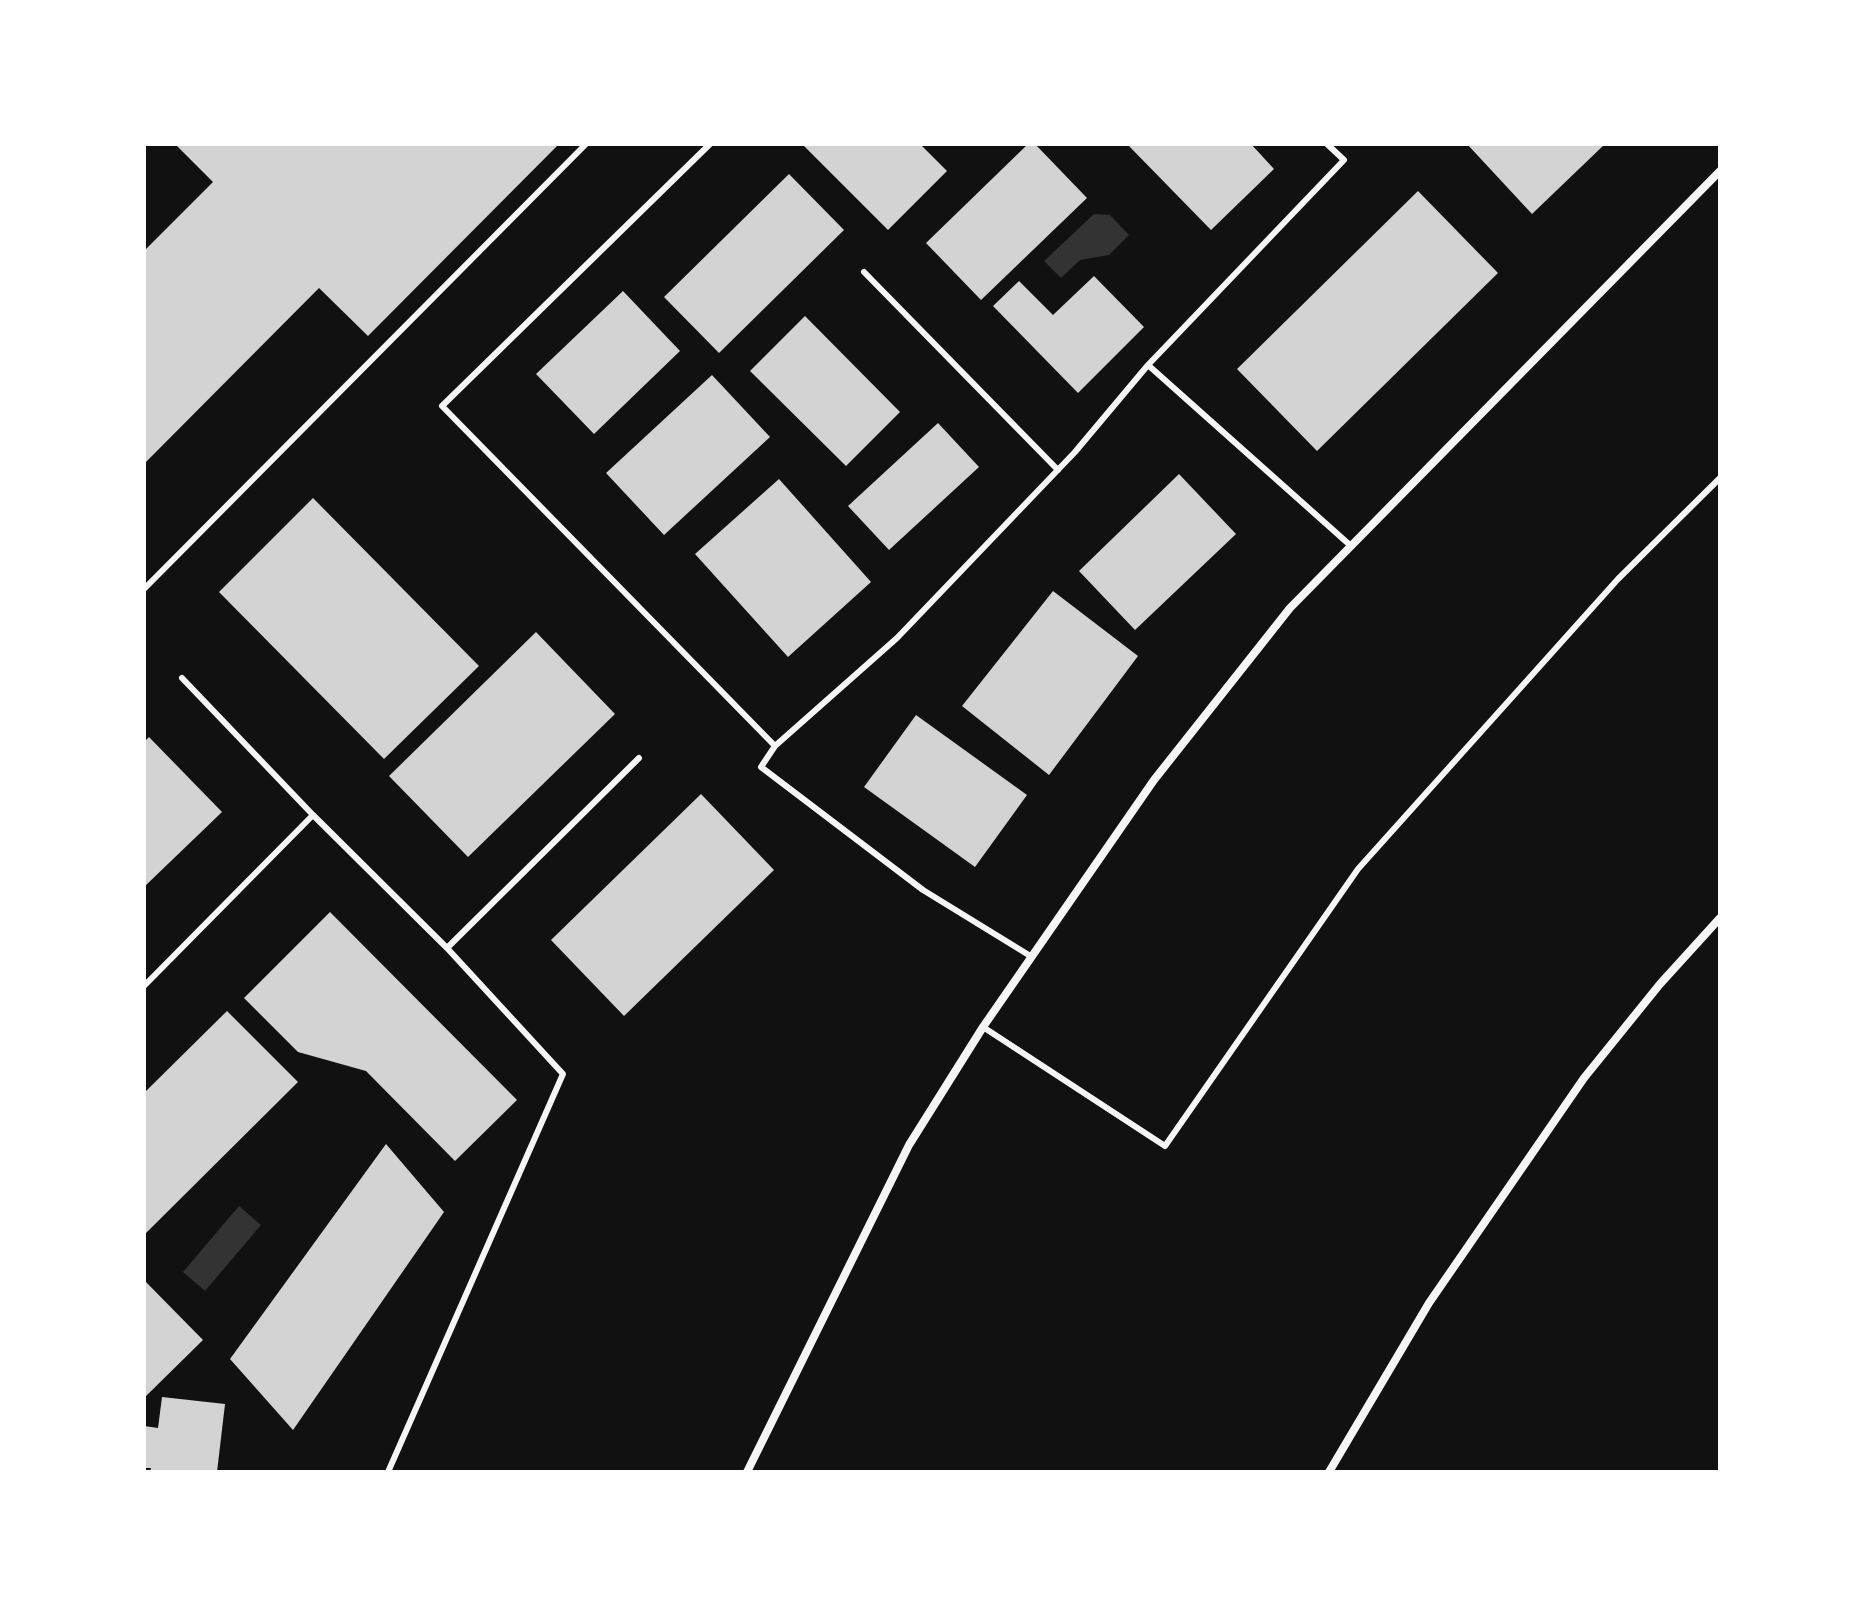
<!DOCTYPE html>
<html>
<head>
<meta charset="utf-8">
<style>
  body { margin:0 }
  #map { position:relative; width:1864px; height:1616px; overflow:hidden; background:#111; font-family:Barlow,sans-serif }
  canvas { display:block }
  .frame { position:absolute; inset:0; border:146px solid #fff; pointer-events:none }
</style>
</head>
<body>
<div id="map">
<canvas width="1864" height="1616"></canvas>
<div class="frame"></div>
</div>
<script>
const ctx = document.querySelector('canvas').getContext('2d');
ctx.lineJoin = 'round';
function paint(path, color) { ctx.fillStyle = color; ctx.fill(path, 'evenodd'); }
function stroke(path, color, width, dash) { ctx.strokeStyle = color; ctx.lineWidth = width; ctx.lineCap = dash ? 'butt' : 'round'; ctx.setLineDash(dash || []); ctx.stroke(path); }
paint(new Path2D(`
  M1094,214L1110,215L1129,235L1109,255L1080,260L1061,278L1044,261Z
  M239,1206L261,1225L205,1291L183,1272Z`), '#333');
paint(new Path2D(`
  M175,144H559L368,336L319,288L144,464V251L213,182Z
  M802,144H920L947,171L888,230Z
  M1028,144H1035L1087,198L981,300L926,243Z
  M1127,144H1251L1274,169L1211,230Z
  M1467,144H1605L1532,214Z
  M789,174L844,230L719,353L664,297Z
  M1418,191L1498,273L1317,451L1237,369Z
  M1094,276L1144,327L1078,393L993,306L1019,281L1053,315Z
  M623,291L680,351L594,434L536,374Z
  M805,316L900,412L846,466L750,371Z
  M712,375L770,437L664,535L606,473Z
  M938,423L979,467L889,550L848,506Z
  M1179,474L1236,534L1135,630L1079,571Z
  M779,479L871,582L788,657L695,554Z
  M313,498L479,666L384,759L219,592Z
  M1053,591L1138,656L1049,775L962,706Z
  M536,632L615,714L468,857L389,776Z
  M916,715L1027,795L975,867L864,787Z
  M149,737L222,812L144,887V742Z
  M701,794L774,870L624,1016L551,940Z
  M330,912L517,1100L455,1161L366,1071L298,1052L244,998Z
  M227,1011L298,1082L144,1235V1093Z
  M386,1144L444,1212L293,1430L230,1359Z
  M144,1280L203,1340L144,1398Z
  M162,1397L225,1404L217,1472H150L151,1468H144V1426L158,1428Z`), '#d3d3d3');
stroke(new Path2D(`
  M710,144L442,406L775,746L897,638L1075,452L1148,365
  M1327,144L1344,160L1148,365L1351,546
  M864,272L1058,470
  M144,589L586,144
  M182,678L313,815L447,948L563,1074L388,1472
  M775,746L761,767L923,890L1032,957
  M447,948L639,758
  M144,986L313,815
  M983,1027L1165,1146L1358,869L1618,579L1720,478`), '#f5f5f5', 6);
stroke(new Path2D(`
  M747,1472L909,1145L983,1027L1154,780L1290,608L1720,171
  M1329,1472L1429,1303L1584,1078L1660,984L1720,918`), '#f5f5f5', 8);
</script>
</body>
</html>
